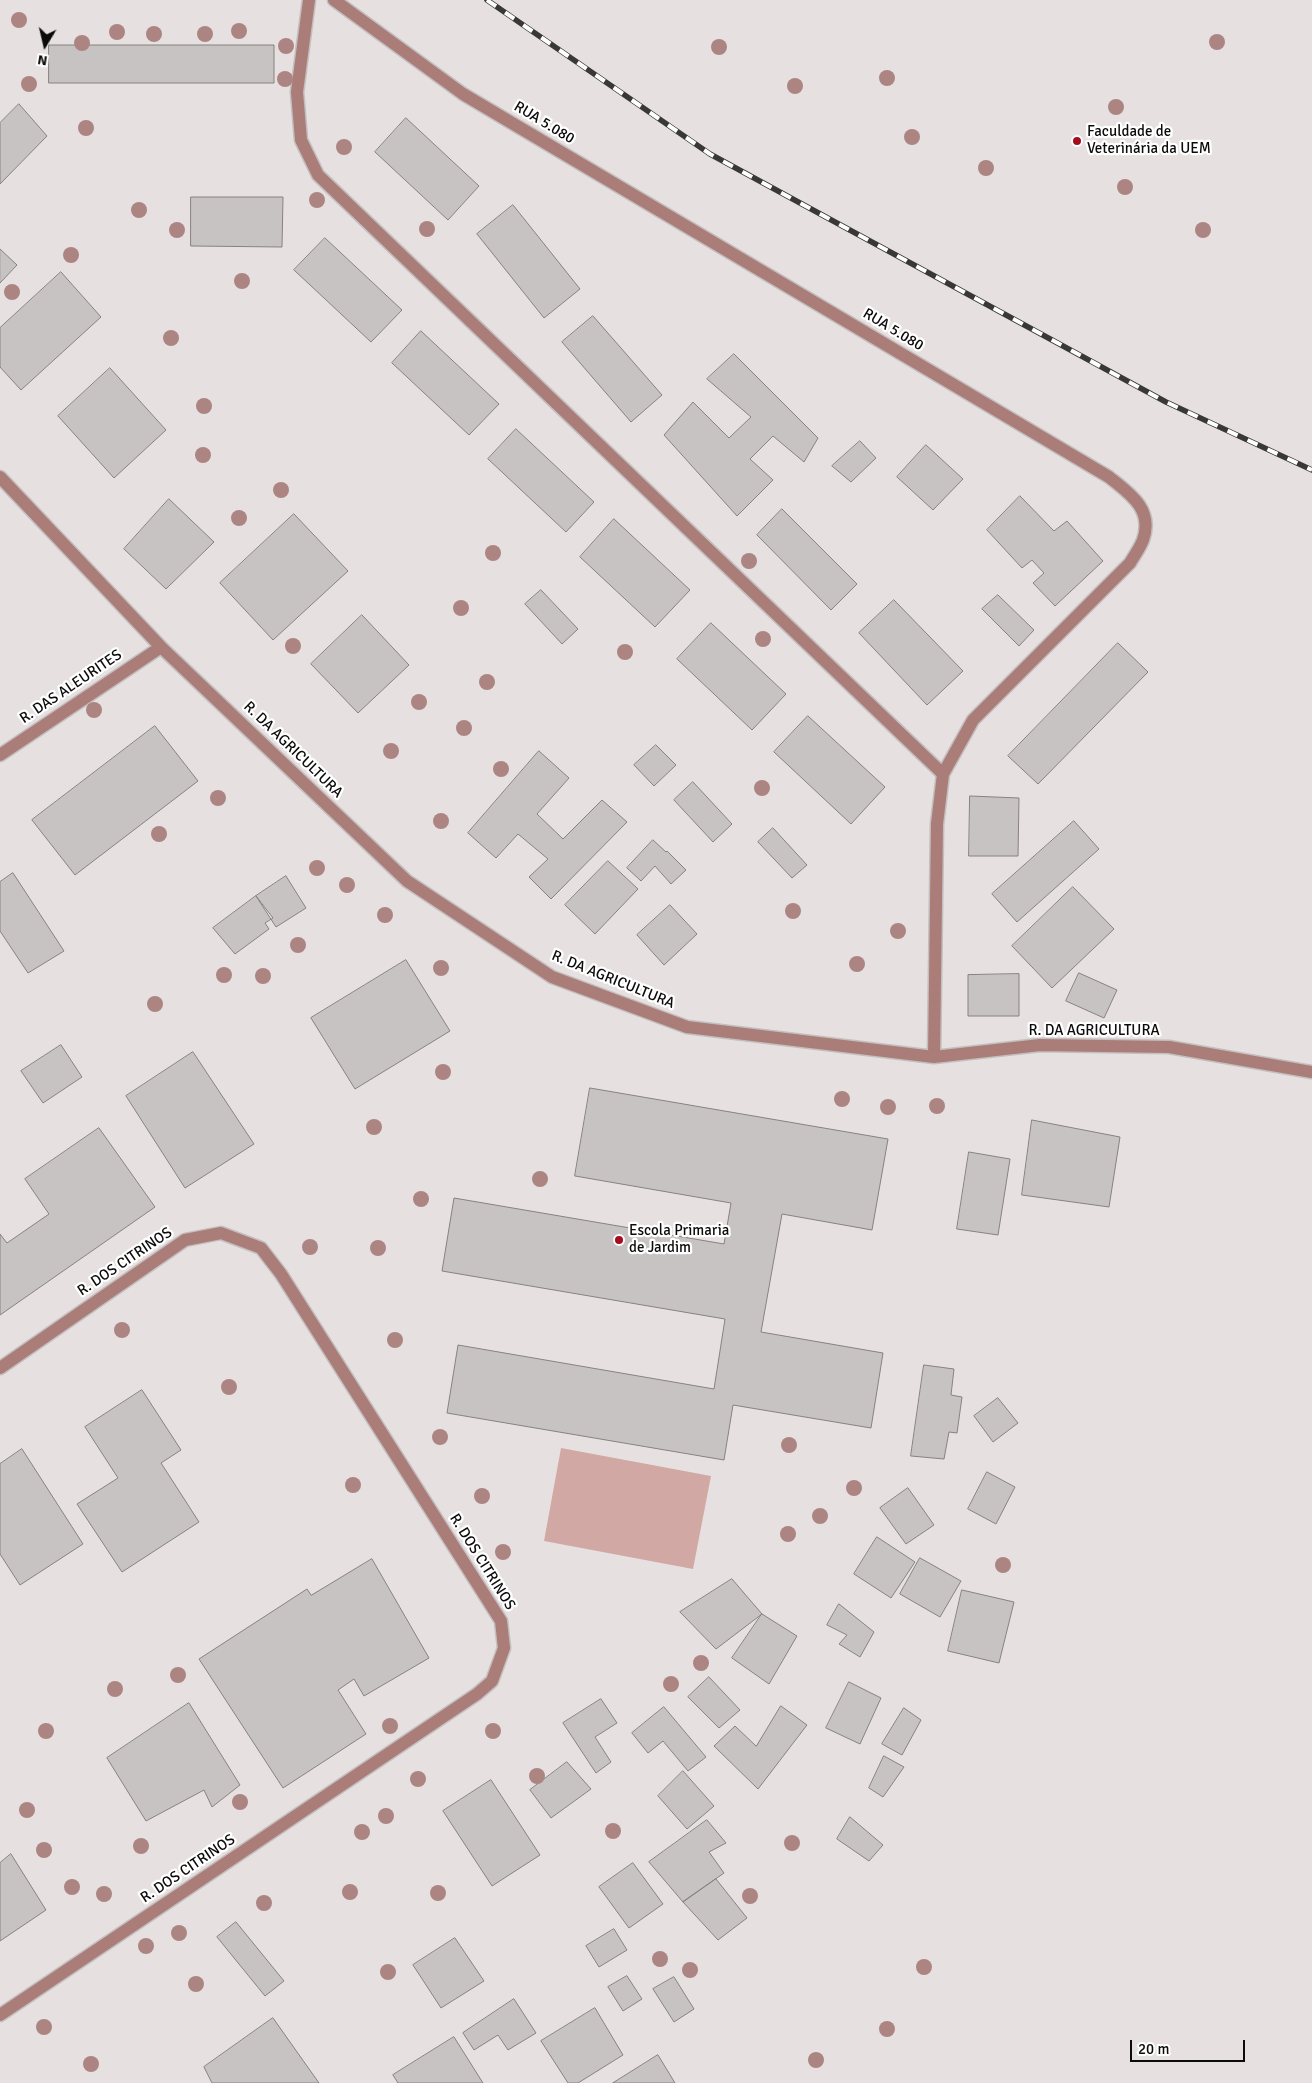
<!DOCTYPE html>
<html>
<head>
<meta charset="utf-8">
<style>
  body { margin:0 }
  #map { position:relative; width:1312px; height:2083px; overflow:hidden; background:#e6e1e0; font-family:Signika,sans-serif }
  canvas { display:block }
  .north { position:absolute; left:20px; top:20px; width:50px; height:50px; -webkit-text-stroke:4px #fff; paint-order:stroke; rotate:189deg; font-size:14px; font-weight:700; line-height:20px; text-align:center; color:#0c0b0b }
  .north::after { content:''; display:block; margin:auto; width:18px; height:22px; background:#0c0b0b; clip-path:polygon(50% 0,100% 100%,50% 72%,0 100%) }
  .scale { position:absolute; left:1130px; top:2040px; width:115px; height:22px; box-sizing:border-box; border:2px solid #0c0b0b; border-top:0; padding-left:6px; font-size:15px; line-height:18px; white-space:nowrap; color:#0c0b0b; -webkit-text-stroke:4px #fff; paint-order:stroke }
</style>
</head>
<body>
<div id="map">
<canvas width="1312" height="2083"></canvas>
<div class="north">N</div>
<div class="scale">20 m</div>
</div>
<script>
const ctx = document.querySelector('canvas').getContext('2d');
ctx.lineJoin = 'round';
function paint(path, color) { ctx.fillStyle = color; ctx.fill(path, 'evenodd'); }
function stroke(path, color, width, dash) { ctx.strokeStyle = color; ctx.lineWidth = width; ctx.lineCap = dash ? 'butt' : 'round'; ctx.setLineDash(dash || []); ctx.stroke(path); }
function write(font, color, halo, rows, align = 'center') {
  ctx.font = font + ' Signika,sans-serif'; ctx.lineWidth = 4.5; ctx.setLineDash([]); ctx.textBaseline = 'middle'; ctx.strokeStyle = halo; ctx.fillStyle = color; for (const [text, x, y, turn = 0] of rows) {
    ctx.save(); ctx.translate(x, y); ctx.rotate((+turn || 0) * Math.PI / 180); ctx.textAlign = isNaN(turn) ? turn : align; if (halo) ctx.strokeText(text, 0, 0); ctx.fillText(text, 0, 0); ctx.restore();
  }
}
paint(new Path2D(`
  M561,1448L711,1476L693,1569L544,1541Z`), '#d2a8a4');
const building = new Path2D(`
  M49,45H274V83H49Z
  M19,104L47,136L0,184V123Z
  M406,118L479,186L448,220L375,152Z
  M191,197H283L282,247L191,246Z
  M513,205L580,289L544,318L477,234Z
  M325,238L402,310L371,342L294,270Z
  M0,249L17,265L0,283Z
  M61,272L101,317L21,390L0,367V328Z
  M593,316L662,395L631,422L562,342Z
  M421,331L499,404L469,435L392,363Z
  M734,354L818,438L804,462L773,436L750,459L773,480L737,516L664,435L693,402L729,438L751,417L707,379Z
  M110,368L166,430L114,478L58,416Z
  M516,429L594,502L566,532L488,459Z
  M860,441L876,458L851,482L832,466Z
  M926,445L963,479L933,510L897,477Z
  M1020,496L1054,531L1067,521L1103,561L1055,606L1033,583L1044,573L1032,560L1022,568L987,530Z
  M169,499L214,542L166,589L124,549Z
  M782,509L857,584L831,610L757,535Z
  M294,514L348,571L273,640L220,583Z
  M614,519L690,590L655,627L580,557Z
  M541,590L578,629L562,644L525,604Z
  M998,595L1034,630L1019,646L982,609Z
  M894,600L963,671L927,705L859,633Z
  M362,615L409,665L358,713L311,664Z
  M711,623L786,694L752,730L677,659Z
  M1118,643L1148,672L1038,784L1008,756Z
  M808,716L885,787L851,824L774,752Z
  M155,726L198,781L75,875L32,820Z
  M656,745L676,765L654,786L634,765Z
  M539,751L569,778L537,814L563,839L602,800L627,822L551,899L529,877L548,859L518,834L496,858L468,833Z
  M693,782L732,824L713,842L674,800Z
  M970,796L1019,798L1018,856H969Z
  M1074,821L1099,849L1017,922L992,894Z
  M773,828L807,865L792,878L758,842Z
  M653,840L666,852L667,851L686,870L671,884L655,866L641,881L627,868Z
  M608,861L638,889L595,934L565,905Z
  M13,873L64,951L28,973L0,931V882Z
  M286,876L306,908L276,927L256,896Z
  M1073,887L1114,929L1052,988L1012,946Z
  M256,896L273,918L265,923L269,929L235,954L213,928Z
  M670,905L697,934L664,965L637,935Z
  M406,960L450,1031L355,1089L311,1018Z
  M1079,973L1117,990L1104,1018L1066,1001Z
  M1019,974V1016H968V975Z
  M61,1045L82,1077L43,1103L21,1071Z
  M193,1052L254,1144L185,1188L126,1096Z
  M590,1088L888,1139L872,1230L782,1214L761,1332L883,1353L871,1428L733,1405L724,1460L447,1413L458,1345L714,1389L725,1319L442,1271L454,1198L724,1244L731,1203L575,1176Z
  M1032,1120L1120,1137L1109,1207L1022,1195Z
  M99,1128L155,1207L0,1315V1234L7,1243L49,1214L25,1179Z
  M969,1152L1010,1159L998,1235L957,1229Z
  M924,1365L954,1369L951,1395L962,1397L957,1433L949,1432L944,1459L911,1456Z
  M142,1390L181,1450L161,1463L199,1522L122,1572L77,1504L118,1478L85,1427Z
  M998,1398L1018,1423L993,1442L974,1416Z
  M22,1449L83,1544L20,1585L0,1554V1464Z
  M987,1472L1015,1487L996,1524L968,1509Z
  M908,1488L934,1525L906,1544L880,1508Z
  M877,1537L915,1562L891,1598L854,1574Z
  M920,1558L961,1581L940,1617L900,1594Z
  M372,1559L429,1658L364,1696L354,1679L338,1690L366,1734L283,1788L199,1659L307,1589L311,1595Z
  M732,1579L762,1614L716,1649L680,1612Z
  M962,1590L1014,1602L999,1663L948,1651Z
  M839,1604L874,1632L860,1657L839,1644L847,1635L827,1625Z
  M762,1614L797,1636L769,1684L732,1658Z
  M709,1677L740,1710L719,1728L688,1697Z
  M849,1682L881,1698L860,1744L826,1728Z
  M601,1699L617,1723L595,1737L611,1762L596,1773L563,1723Z
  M189,1703L240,1785L212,1807L204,1790L146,1821L107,1758Z
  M781,1706L807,1725L758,1789L714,1746L735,1726L756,1746Z
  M664,1707L706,1757L688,1771L663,1741L648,1753L632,1733Z
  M904,1708L921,1720L902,1755L882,1744Z
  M884,1756L904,1767L883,1797L869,1788Z
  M567,1762L591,1789L551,1818L530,1790Z
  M683,1771L714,1806L687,1829L658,1796Z
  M491,1780L540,1855L492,1886L443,1811Z
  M850,1817L883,1845L869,1861L837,1839Z
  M707,1820L726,1843L709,1852L724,1873L683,1902L649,1862Z
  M11,1854L46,1910L0,1941V1863Z
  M633,1863L663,1904L629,1928L599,1887Z
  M716,1879L747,1918L718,1940L683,1902Z
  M236,1922L284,1981L265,1996L217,1937Z
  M614,1929L627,1950L599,1967L586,1946Z
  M455,1938L484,1981L441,2008L413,1965Z
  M627,1976L642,1999L623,2011L608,1987Z
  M674,1977L694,2009L674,2022L653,1989Z
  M514,1999L536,2033L508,2050L498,2035L474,2050L463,2033Z
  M595,2008L623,2055L578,2083H568L541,2041Z
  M273,2018L319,2083H212L204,2067Z
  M454,2037L483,2083H398L393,2075Z
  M658,2055L675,2083H613Z`);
paint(building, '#c8c3c3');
stroke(building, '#868281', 1);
const minor = new Path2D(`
  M309,0L297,92L301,140L318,175L943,774
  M334,0L463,94L1109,477C1129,493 1154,509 1143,540C1140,548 1134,556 1130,563L973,720L943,774L937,824L934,1057
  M0,477L161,647L407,881L552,977L687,1027L934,1057L1040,1045L1169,1047L1312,1072
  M0,755L161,647
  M0,1368L185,1240L221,1233L261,1248L281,1274L501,1621L504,1648L492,1681L477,1694L0,2015`);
stroke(minor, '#c3bfbe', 15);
stroke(minor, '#ab7d79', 12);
const rail = new Path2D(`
  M487,0L710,154L1166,402L1312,470`);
stroke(rail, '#393737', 5.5);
stroke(rail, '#fff', 4, [11]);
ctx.fillStyle = '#ac8481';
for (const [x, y] of [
  [19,20],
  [239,31],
  [117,32],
  [154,34],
  [205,34],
  [1217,42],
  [82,43],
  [286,46],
  [719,47],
  [887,78],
  [285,79],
  [29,84],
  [795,86],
  [1116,107],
  [86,128],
  [912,137],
  [344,147],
  [986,168],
  [1125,187],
  [317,200],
  [139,210],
  [427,229],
  [177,230],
  [1203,230],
  [71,255],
  [242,281],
  [12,292],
  [171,338],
  [204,406],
  [203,455],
  [281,490],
  [239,518],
  [493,553],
  [749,561],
  [461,608],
  [763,639],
  [293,646],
  [625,652],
  [487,682],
  [419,702],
  [94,710],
  [464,728],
  [391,751],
  [501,769],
  [762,788],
  [218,798],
  [441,821],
  [159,834],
  [317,868],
  [347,885],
  [793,911],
  [385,915],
  [898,931],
  [298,945],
  [857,964],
  [441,968],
  [224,975],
  [263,976],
  [155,1004],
  [443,1072],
  [842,1099],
  [937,1106],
  [888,1107],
  [374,1127],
  [540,1179],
  [421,1199],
  [310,1247],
  [378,1248],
  [122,1330],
  [395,1340],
  [229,1387],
  [440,1437],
  [789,1445],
  [353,1485],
  [854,1488],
  [482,1496],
  [820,1516],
  [788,1534],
  [503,1552],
  [1003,1565],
  [701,1663],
  [178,1675],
  [671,1684],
  [115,1689],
  [390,1726],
  [46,1731],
  [493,1731],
  [537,1776],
  [418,1779],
  [240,1802],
  [27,1810],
  [386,1816],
  [613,1831],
  [362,1832],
  [792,1843],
  [141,1846],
  [44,1850],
  [72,1887],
  [350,1892],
  [438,1893],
  [104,1894],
  [750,1896],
  [264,1903],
  [179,1933],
  [146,1946],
  [660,1959],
  [924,1967],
  [690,1970],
  [388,1972],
  [196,1984],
  [44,2027],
  [887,2029],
  [816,2060],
  [91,2064]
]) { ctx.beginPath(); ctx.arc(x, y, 8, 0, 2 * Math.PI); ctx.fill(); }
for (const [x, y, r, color] of [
  [1077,141,5,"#a50c1d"],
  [619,1240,5,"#a50c1d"]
]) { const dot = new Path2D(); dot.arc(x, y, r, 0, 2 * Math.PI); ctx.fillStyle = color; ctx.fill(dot); stroke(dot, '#fff', 2); }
write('15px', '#0c0b0b', '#fff', [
  ["RUA 5.080",544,123,31],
  ["RUA 5.080",893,330,31],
  ["R. DAS ALEURITES",71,687,-34],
  ["R. DA AGRICULTURA",293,750,44],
  ["R. DA AGRICULTURA",613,980,22],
  ["R. DA AGRICULTURA",1094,1031],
  ["R. DOS CITRINOS",125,1262,-34],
  ["R. DOS CITRINOS",482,1562,58],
  ["R. DOS CITRINOS",188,1869,-34]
]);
write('15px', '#0c0b0b', '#fff', [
  ["Faculdade de",1087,132],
  ["Veterinária da UEM",1087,149],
  ["Escola Primaria",629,1231],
  ["de Jardim",629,1248]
], 'left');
</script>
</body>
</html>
